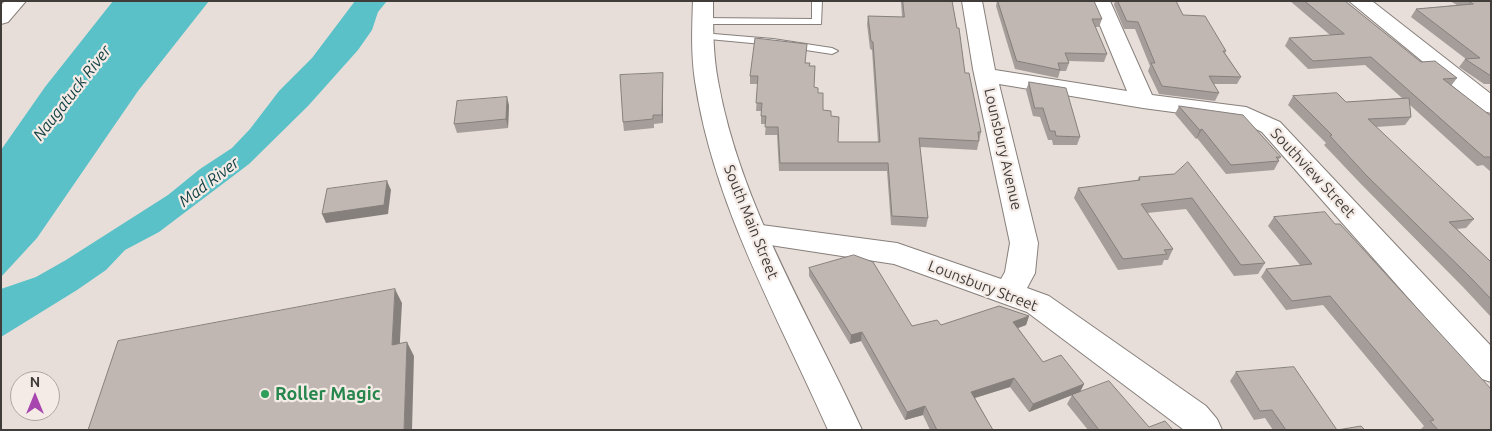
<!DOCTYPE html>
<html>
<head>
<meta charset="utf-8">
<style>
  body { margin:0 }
  #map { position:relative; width:1492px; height:431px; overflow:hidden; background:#e7ded9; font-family:Ubuntu,sans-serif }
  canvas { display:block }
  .frame { position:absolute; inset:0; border:2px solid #3f3c39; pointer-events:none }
  .north { position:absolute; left:10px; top:371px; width:50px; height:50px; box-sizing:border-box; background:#f5ebe6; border:1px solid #aca5a1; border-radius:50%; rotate:0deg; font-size:14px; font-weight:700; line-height:20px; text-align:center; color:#3f3c39 }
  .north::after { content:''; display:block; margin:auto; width:18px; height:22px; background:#a746ae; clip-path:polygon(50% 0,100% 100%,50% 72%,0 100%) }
</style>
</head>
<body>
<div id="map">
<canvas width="1492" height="431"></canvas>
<div class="frame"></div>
<div class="north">N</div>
</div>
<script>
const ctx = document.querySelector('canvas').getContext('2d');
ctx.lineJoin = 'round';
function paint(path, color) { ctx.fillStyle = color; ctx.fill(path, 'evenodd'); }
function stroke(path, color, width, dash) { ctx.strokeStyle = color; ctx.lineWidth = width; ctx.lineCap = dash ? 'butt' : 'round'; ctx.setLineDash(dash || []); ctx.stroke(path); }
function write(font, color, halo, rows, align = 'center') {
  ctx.font = font + ' Ubuntu,sans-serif'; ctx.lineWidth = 4.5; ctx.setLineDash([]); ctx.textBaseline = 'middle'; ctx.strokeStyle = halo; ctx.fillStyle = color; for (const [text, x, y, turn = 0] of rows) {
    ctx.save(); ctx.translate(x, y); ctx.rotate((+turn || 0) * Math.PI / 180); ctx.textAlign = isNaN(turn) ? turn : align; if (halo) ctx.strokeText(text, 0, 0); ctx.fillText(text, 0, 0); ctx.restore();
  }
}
paint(new Path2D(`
  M113,1H209L138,91L37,238L1,277V150L45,87Z
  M355,1H387L378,12L372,30L358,50L308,106L249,164L159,232L125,250L106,270L77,290L1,337V289L36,277L66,260L168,195L200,169L232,148L250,129L279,91L312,58Z`), '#59c1c7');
const lane = new Path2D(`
  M812,1H822L821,24H702L697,21L702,18L812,19Z
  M702,33L773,39L832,48L838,51L832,54L773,45L698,38V34Z`);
const street = new Path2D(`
  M5,1H26L8,22L1,24V5Z
  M962,1H982L995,70L1127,91L1090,1H1110L1152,95L1246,107L1280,122L1491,346V382L1479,378L1262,132L1240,121L1143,108L999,84L1038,243L1035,273L1027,288L1049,296L1206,406L1217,419L1222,430H1184L1027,312L894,264L744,241L740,234L744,227L754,224L897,243L1001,279L1005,272L1010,243L973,69Z
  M1349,1H1372L1491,94V113L1483,111Z`);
const primary = new Path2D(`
  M693,1H713C713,28 713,54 718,81C740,205 810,316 862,430H828C778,317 713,204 695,81C691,54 692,28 693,1Z`);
stroke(lane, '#877f7b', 2);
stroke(street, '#877f7b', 2);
stroke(primary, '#877f7b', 2);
paint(lane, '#fff');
paint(street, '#fff');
paint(primary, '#fff');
paint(new Path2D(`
  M901,1H952L965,73L981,132L977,150L920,147L928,218L926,227L891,225L887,171H779L777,135H765L766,124H761V111H756L758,84H750V76L806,63L809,66L814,87L818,93L823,110L831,116L838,142H878L872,50L870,49L867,24L868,16L902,17Z
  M997,1H1094L1102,19L1099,27H1095L1107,54L1104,62L1068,61L1069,63L1066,71H1060L1058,78L1015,69L996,6Z
  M1115,1H1176L1183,15L1226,51L1225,53L1241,77L1237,84H1214L1219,93L1215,101L1159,94L1148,71L1150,66L1135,29H1124L1114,5Z
  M1290,1H1345L1421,62L1457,78L1451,86L1491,116V172L1483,165L1477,166L1410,105L1411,117L1405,125L1376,127L1474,219L1466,228L1457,229L1491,262V317L1463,287L1360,183L1324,145L1326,143L1288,105L1293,96L1346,102L1402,98L1365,65L1308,69L1285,46L1289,38L1330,35Z
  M1450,1H1491V84H1484L1459,67L1465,59H1466L1411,17L1416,9L1457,5Z
  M663,82V123L654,124V128L624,131L623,122Z
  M1029,82L1080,137L1077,145H1053L1052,140H1048L1040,117L1033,116L1026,90Z
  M509,105L508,128L457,133L454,124Z
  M1179,106L1281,157L1278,160L1279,161L1274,170L1226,174L1197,138L1196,139L1175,114Z
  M1174,174L1265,263L1258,274L1234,276L1186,209L1147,213L1173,249L1168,260H1164L1162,265L1118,270L1074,198L1078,188L1137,181L1139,177Z
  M1274,217L1491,430H1422L1421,429L1424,426L1323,305L1286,310L1261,277L1266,269L1300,265L1268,226Z
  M809,268L912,326L941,325L1029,316L1026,325L1018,328L1043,362L1084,384L1080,392L1029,412L1010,387L975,398L993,430H930L923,415L905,420L861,341L850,344L809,276Z
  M1236,372L1337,430H1365H1273L1265,418L1254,420L1230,381Z
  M1072,395L1149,427L1173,430H1088L1067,404Z`), '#a59d99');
paint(new Path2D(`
  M663,73V123L662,115Z
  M507,97L509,105L508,128L506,119Z
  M1202,129L1197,138L1196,139L1200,130Z
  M387,181L391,190L388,214L326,223L322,214Z
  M395,289L402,303L399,359L392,345Z
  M1029,316L1026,325L1010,331L1013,322Z
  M862,332L861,341L850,344L851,335Z
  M407,342L414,356L412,430H404Z
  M1014,378L1010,387L968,400L971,392Z
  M1084,384L1080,392L1029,412L1033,404Z
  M925,406L923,415L905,420L907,412Z`), '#86807d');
const building = new Path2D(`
  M903,1H952L957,28H959L965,73H969L981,132H978L979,141L919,138L928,218L892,216L888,163H780L778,127H765L766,116H761L762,103H756L758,76H750L755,38L807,44L805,63H810L809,66H815L814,87L818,88V93H823V110L831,111V116L839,117L838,142H880L873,42L871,41L868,16L904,17Z
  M998,1H1094L1102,19H1092L1107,54L1065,53L1069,63H1058L1060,70L1017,61Z
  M1118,1H1176L1183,15L1205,16L1226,51H1223L1241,77L1209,76L1219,93L1162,86L1151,63H1155L1138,22L1127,21Z
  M1305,1H1345L1421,62L1435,61L1457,78L1443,79L1491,116V157H1484L1371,57L1313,61L1289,38L1344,34Z
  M1468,1H1491V76L1465,59L1480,58L1416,9L1473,4Z
  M663,73L662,115H653V119L623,122L620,75Z
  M1029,82L1066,88L1080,137L1056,136L1055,131H1050L1043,108H1035Z
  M1337,93L1346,102L1409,98L1411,117L1368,119L1474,219L1449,222L1491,262V299L1471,278L1366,175L1330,136L1332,135L1293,96Z
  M507,97L506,119L454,124L457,101Z
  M1179,106L1243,115L1281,157H1276L1279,161L1231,165L1202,129L1200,130Z
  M1188,162L1265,263L1241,265L1192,198L1141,204L1173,249L1164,250L1167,254L1123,259L1078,188L1140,180L1139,177L1174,174Z
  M387,181L384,205L322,214L327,189Z
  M1325,212L1335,224H1340L1491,389V430H1438L1430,421L1434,420L1330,296L1292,301L1266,269L1312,264L1274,217Z
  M854,255L873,262L912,326L937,320L941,325L999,306L1029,316L1013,322L1043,362L1061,355L1084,384L1033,404L1014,378L971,392L993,430H937L925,406L907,412L862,332L851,335L809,268Z
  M395,289L392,345L407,342L404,430H88L118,341Z
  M1294,367L1337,430L1361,426L1365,430H1286L1272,410L1260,411L1236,372Z
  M1109,381L1149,427L1165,421L1173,430H1099L1072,395Z`);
paint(building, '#c0b7b2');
stroke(building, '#86807d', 1);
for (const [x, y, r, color] of [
  [265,394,5,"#2e9e5b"]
]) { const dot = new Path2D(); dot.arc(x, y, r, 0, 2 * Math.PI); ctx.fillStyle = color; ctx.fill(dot); stroke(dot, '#f5ebe6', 2); }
write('15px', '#3f3c39', '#f5ebe6', [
  ["Lounsbury Avenue",1003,149,77],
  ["Southview Street",1313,173,47],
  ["South Main Street",751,222,68],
  ["Lounsbury Street",983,286,21]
]);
write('italic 16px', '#124245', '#f5ebe6', [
  ["Naugatuck River",72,93,-52],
  ["Mad River",209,182,-37]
]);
write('bold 18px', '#27864d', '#f5ebe6', [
  ["Roller Magic",275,394]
], 'left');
</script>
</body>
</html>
